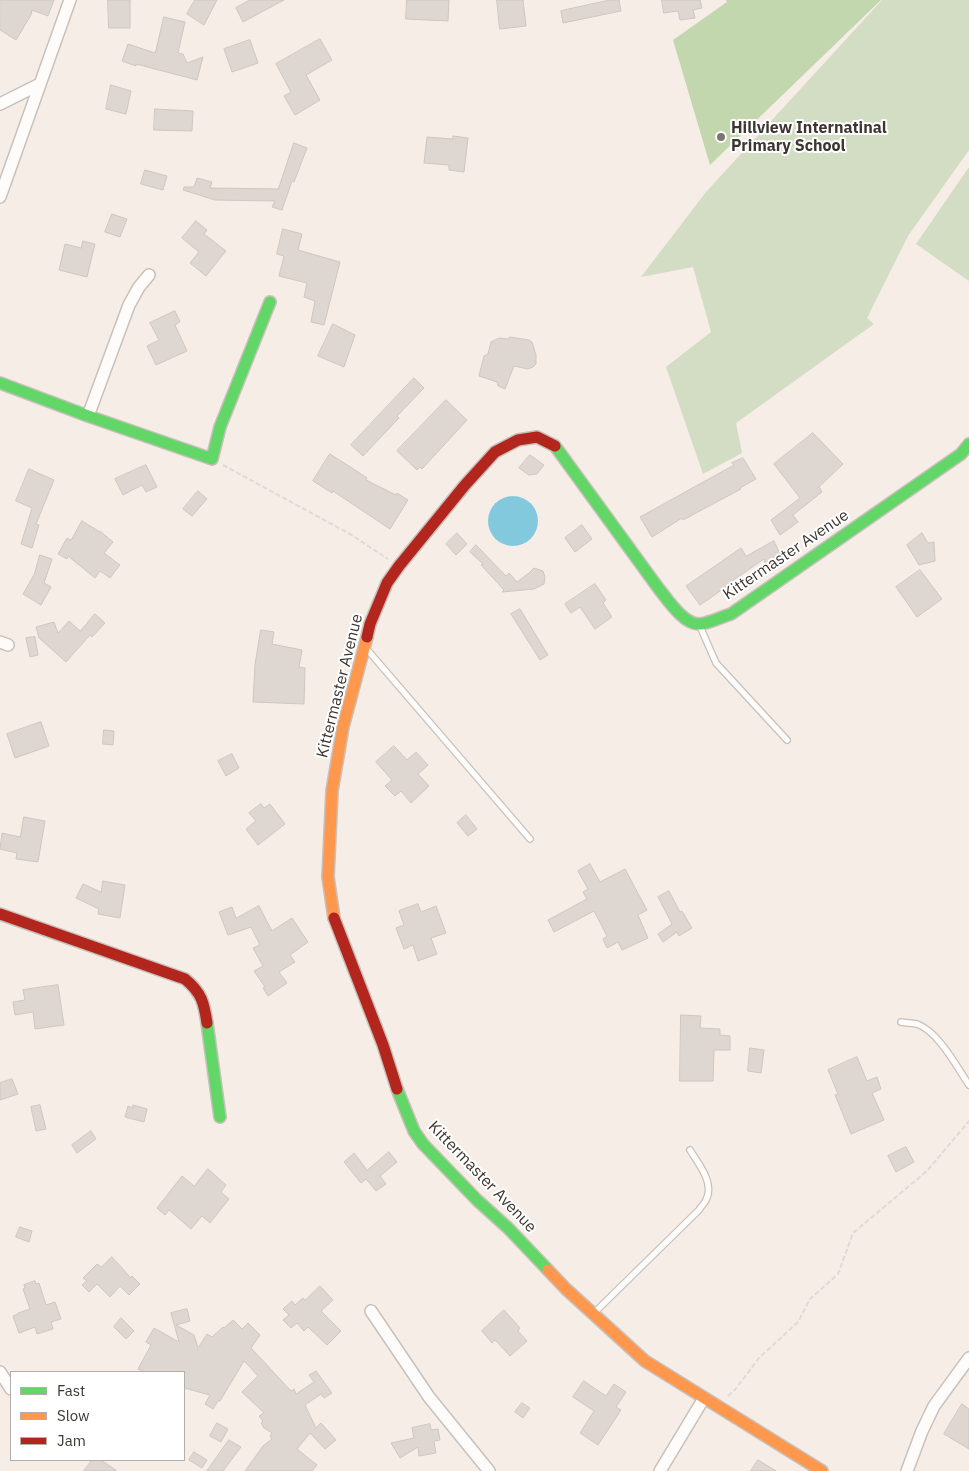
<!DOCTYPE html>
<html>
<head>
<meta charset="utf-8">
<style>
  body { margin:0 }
  #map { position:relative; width:969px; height:1471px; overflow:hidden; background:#f6ede6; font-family:"IBM Plex Sans",sans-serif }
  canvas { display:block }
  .legend { position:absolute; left:10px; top:1371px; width:175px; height:90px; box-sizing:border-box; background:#fff; border:1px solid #b1aeac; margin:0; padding:6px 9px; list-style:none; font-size:15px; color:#3c3530 }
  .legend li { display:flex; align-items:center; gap:10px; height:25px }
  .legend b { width:25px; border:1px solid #b1aeac }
</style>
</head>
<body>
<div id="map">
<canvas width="969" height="1471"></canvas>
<ul class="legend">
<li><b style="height:6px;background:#63d668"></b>Fast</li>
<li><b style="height:6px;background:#ff974d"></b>Slow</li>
<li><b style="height:6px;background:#b3261e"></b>Jam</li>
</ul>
</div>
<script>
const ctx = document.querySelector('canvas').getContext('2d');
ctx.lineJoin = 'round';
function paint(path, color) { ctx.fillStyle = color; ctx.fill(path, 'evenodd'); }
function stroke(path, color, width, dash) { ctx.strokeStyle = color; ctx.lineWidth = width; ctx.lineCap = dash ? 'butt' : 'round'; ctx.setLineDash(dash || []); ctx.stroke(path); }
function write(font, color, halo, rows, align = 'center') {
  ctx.font = font + ' "IBM Plex Sans",sans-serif'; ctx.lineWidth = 4; ctx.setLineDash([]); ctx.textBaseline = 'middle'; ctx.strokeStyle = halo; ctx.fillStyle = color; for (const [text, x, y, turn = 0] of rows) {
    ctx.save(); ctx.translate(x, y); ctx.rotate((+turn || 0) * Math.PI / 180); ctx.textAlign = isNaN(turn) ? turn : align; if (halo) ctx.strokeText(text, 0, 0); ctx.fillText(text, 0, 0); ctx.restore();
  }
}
paint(new Path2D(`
  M882,0H969V150L908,236L867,318L874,324L736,423L742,453L703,474L666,367L711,332L693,267L641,277L706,192Z
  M969,167V281L916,244Z`), '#d2ddc3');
paint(new Path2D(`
  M726,0H881L710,165L673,40L727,2Z`), '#c2d7ae');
paint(new Path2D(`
  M488 521a25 25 0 1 1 50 0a25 25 0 1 1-50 0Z`), '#83c9de');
const building = new Path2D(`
  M0,0H54L48,16L32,10L31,15L16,40L0,30Z
  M108,0H130V28H109Z
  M195,0H217L204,25L187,14Z
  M250,0H284L243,22L236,8Z
  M407,0H449L448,21L406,19Z
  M497,0H523L526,26L500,29Z
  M610,0H619L621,11L563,23L561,11Z
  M662,0H700L702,8L693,10L695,18L680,20L678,11L664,13Z
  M164,17L185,22L178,53L183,54L187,63L203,57L197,80L136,64V66L122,61L128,44L155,53Z
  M320,39L332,60L306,75L320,100L295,115L284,96L291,92L276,64Z
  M250,40L258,63L232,72L224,49Z
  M111,85L131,91L126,114L106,109Z
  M155,109L193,111L192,131L154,130Z
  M453,136L468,138L464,172L449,170V165L424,163L427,137L453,139Z
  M294,143L307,148L294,182L292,181L282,210L272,207L275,201L215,200L183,190L184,187H194L197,178L212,182L210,188L278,189Z
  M145,170L167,176L163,190L141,184Z
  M112,214L127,219L120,237L105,232Z
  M196,221L207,230L204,234L226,251L206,276L190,263L199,252L182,238Z
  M283,229L302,234L298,250L340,262L324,325L311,322L315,301L304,297L307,283L279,276L284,256L277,254Z
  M83,241L95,244L87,277L59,270L65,244L81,248Z
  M175,311L180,322L175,325L187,351L156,365L147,346L159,340L150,323Z
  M333,324L355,335L344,367L318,356Z
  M510,337L529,340L532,342L536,355V364L533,367L528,369L514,366L505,389L498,386L497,382L479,376L484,356L488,354L491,342L499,338L508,339Z
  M414,378L424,388L397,416L399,418L363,456L351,445Z
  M446,400L467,420L422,469L420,467L417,470L397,451Z
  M813,433L843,464L819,487L822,492L793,515L798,522L780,535L771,520L800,498L774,464Z
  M330,454L352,468L367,478L366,480L396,495L397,493L408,500L390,529L333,491L332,493L313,481Z
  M530,455L544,465L537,474L529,475L519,468Z
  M743,458L756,479L740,488L741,489L683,520L682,518L652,537L640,517L734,465L732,463Z
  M146,465L157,487L146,492L142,485L123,495L115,479Z
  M29,469L54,480L36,524L39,525L32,548L21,544L32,508L16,501Z
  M198,491L207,499L192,516L183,509Z
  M82,521L100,532V531L113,542L104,553L120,565L110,578L100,571L95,578L68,556L67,559L58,554L67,538L71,540Z
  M582,525L592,539L575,552L565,538Z
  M457,533L467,544L456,555L446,544Z
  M922,533L928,543L934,542L935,561L919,565L907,545Z
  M774,541L780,554L765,563L764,559L725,586L726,587L700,605L686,586L741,548L746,556Z
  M476,545L506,576L509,573L517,582L529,573L534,568L543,571L545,577L544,584L534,589L502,592L504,590L481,565L483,564L470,552Z
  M40,555L52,559L44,583L51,587L41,605L23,594L34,575Z
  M920,570L942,599L917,617L896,587Z
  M595,584L606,600L603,603L612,617L595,629L580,607L571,613L565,604Z
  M520,609L548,655L540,660L511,614Z
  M95,614L105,623L92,637L90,635L66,662L39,638L36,627L54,622L58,633L69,621L80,631Z
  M261,630L274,632L272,644L302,650L299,667L305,668L304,704L253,702L255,665Z
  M35,637L38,655L30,657L26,638Z
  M41,722L49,746L15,758L7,734Z
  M104,730L114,731L113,745L103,744Z
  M394,746L407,760L416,752L428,765L418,774L429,786L411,803L401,791L395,796L385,786L392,780L376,762Z
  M232,754L239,768L226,776L218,761Z
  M261,804L264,808L270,804L285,824L258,845L246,829L256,821L249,813Z
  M466,815L477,829L468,836L457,823Z
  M24,817L45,821L38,862L16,859L17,853L0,849L2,833L20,837Z
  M590,864L600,882L625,869L647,910L638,915L648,938L622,950L618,942L607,948L603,939L607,936L594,911L554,932L548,920L587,899L583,892L588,889L578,871Z
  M103,881L125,885L120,918L98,914L99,909L76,898L83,884L101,892Z
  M669,891L680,912L682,911L692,928L679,936L677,932L663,942L658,934L672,924L658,897Z
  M418,904L421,912L436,906L446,933L431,938L437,954L418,961L413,945L404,949L396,928L404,925L399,911Z
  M259,906L272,931L292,918L308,942L290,955L295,962L279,972L287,983L268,996L263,988L265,987L254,971L263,966L253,948L260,945L251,927L228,935L219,912L232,907L236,918Z
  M58,985L64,1025L35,1029L33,1012L15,1015L13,1002L25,1000L23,990Z
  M681,1015L701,1016L700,1028L720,1029V1035L730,1036V1050H714L713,1081H680Z
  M750,1048L764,1050L761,1073L748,1071Z
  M857,1057L867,1081L877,1077L881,1089L872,1093L884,1120L851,1134L835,1095L838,1094L828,1070Z
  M12,1079L18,1094L0,1100V1083Z
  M40,1105L46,1129L36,1131L31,1107Z
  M133,1105L147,1109L144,1122L125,1117L128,1106L133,1108Z
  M91,1131L96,1139L77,1153L72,1145Z
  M906,1147L914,1162L896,1172L888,1156Z
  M389,1152L397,1162L380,1176L386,1184L376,1191L366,1179L361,1183L344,1162L354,1153L367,1170Z
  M208,1169L226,1185L221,1192L229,1199L210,1223L202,1216L191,1229L169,1210L165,1215L157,1208L182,1176L194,1186Z
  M20,1227L32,1231L29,1242L16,1237Z
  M112,1257L131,1278L132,1276L140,1284L129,1295L120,1286L110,1297L97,1284L89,1292L82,1285L87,1281L83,1278L97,1264L101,1267Z
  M35,1281L36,1284L39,1283L46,1305L55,1302L61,1319L51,1322L53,1329L37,1334L35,1327L19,1333L13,1316L18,1314V1313L30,1309L23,1289L25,1288L24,1285Z
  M320,1286L333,1300L321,1311L341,1331L327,1345L308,1327L304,1331L297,1323L291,1328L283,1320L289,1315L283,1309L292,1301L295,1305L303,1298L305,1300Z
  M187,1309L190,1321L176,1325L194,1335L198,1348L207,1334L212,1337L223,1327L224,1328L233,1320L242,1329L248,1323L260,1335L251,1348L291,1391L294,1389L296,1394L314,1382L309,1375L316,1371L332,1393L324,1398L321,1394L305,1405L316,1428L321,1423L336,1440L325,1449L310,1433L297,1449L317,1465L312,1471H245L263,1446L272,1439L270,1436L272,1433L264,1428L261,1423L263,1421L259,1416L264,1413L242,1392L258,1376L244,1361L220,1401H218L213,1409L205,1404L210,1395L184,1388V1372H145L138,1369L151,1345L146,1342L154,1328L179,1342L171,1313Z
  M504,1310L520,1328L518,1331L527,1341L510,1356L495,1340L492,1343L482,1331Z
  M121,1318L134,1331L126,1339L114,1327Z
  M584,1381L606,1396L614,1384L626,1392L616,1407L621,1410L598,1445L580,1433L594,1411L573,1397Z
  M522,1403L530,1408L523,1418L515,1412Z
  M962,1404L969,1409V1449L944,1434Z
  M217,1423L228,1429L221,1442L210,1436Z
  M430,1424L431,1430L438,1429L440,1440L434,1441L436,1453L419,1456L418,1447L400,1458L391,1443L414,1438L412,1428Z
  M229,1440L241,1447L223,1471H207Z
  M194,1452L207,1460L202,1468L189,1460Z
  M92,1460H101L117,1471H84Z
  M758,1460L776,1471H751Z`);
paint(building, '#ded6d1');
stroke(building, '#cdc6c1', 1);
const lane = new Path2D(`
  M699,624L716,663L787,740
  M365,647L530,839
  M901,1022C906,1023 912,1023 917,1024C938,1031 957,1067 969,1085
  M594,1313L699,1210C701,1206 705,1203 706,1200C715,1183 698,1163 690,1150`);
const street = new Path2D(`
  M0,104L40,84
  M0,197L70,0
  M88,416L129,305L139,287L149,275
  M0,642L8,645
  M371,1311L429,1397L489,1471
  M0,1372L11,1389
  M660,1471L704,1398
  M907,1471L922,1431L934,1406L969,1358`);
const fast = new Path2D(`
  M0,383L88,416L212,459L220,427L270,302
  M555,446L659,589C668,600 684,625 700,624C710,623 721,617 731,614L961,454L969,444
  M207,1023L220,1117
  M397,1089L414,1131L423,1144L477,1200L508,1228L548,1270`);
const slow = new Path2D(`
  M334,918L328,877L332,791L343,727L367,637
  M548,1270L566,1289L645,1361L822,1471`);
const jam = new Path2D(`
  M367,637L370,624L387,583L399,566L465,485L495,452L518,440L537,437L555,446
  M0,914L185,979C202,993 204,1003 207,1023
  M334,918L383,1045L397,1089`);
stroke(lane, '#c7c0bb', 8);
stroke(street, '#c7c0bb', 14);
stroke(fast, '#c7c0bb', 14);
stroke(slow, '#c7c0bb', 14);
stroke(jam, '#c7c0bb', 14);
stroke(new Path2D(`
  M223,465L350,534L388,559
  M728,1396L734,1391L759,1358L798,1322L810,1299L838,1274L853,1233L927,1171L969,1121`), '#dddad8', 2, [5, 2.5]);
stroke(lane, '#fefcfb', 5.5);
stroke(street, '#fefcfb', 11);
stroke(fast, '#63d668', 11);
stroke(slow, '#ff974d', 11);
stroke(jam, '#b3261e', 11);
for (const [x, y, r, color] of [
  [721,137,5,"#7d7570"]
]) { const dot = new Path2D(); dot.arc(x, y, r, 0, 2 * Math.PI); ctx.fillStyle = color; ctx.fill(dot); stroke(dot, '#fff', 2); }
write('bold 16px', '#3c3530', '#fff', [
  ["Hillview Internatinal",731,128],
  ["Primary School",731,146]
], 'left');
write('16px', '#3c3530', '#fff', [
  ["Kittermaster Avenue",786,555,-34],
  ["Kittermaster Avenue",340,686,-76],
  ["Kittermaster Avenue",482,1177,46]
]);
</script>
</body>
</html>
